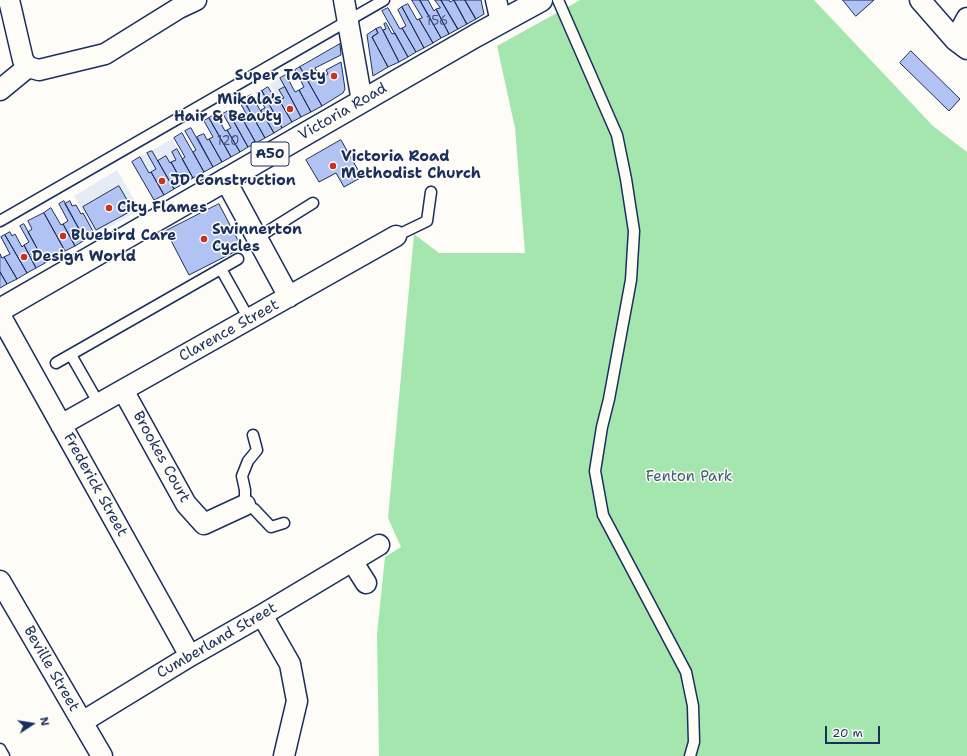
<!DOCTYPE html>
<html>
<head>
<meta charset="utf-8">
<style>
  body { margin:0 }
  #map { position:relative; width:967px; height:756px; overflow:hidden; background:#fdfcf7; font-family:"Shantell Sans",sans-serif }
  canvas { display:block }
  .north { position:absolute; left:12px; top:704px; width:40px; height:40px; -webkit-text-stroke:3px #fdfcf7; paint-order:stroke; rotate:78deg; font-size:11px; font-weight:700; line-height:16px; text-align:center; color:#1b2f5e }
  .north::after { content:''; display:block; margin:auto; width:14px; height:18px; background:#1b2f5e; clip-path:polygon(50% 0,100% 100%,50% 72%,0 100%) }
  .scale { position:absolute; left:825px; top:726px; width:55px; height:18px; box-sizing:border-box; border:2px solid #1b2f5e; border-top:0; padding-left:5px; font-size:12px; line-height:14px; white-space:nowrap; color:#1b2f5e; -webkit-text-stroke:3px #fdfcf7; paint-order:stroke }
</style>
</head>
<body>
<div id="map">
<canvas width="967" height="756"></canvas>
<div class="north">N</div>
<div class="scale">20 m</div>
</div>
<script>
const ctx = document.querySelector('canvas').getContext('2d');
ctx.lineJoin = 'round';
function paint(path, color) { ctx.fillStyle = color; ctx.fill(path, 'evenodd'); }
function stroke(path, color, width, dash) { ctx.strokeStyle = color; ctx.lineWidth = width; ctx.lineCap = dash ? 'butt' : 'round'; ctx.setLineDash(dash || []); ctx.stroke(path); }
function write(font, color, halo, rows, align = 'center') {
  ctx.font = font + ' "Shantell Sans",sans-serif'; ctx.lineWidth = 3; ctx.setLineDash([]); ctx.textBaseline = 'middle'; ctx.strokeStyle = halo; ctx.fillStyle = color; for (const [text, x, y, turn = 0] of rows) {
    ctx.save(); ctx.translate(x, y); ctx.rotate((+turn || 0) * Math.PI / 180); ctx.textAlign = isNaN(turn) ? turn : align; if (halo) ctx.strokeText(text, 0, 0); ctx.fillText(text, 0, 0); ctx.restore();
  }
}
paint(new Path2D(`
  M280,78L301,117L292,122L270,84Z
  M172,139L193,178L154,200L132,162Z
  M117,170L140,210L95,235L74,196Z`), '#e6ebf6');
paint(new Path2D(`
  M580,0H814L933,126L967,152V756H379L377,634L385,557L401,547L388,518L414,234L439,253H525L515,128L497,46Z`), '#a5e6af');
const building = new Path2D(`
  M412,0H420L441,38L433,43L419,19L422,18Z
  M422,0H428L434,11L436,9L449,34L441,38L420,1Z
  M435,0H441L458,29L449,34L436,9L440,8Z
  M441,0H449L450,2L454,0L467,24L458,29Z
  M454,0H465L476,19L467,24Z
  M465,0H481L484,14L476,19Z
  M843,0H874L856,16Z
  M408,4L417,20L419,19L433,43L424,48L402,7Z
  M402,7L424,48L416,52L402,28L406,26L398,10Z
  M388,8L400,29L402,28L416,52L408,57L382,11Z
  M386,23L392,34L395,33L408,57L399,62L383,30L386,29L384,24Z
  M381,27L399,62L388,67L372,37L378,33L376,29Z
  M376,29L378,33L372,37L388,67L373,76L367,35Z
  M340,44L341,55L315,68L320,78L328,74L326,70L341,62L345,89L343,93L322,106L300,67Z
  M911,51L960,99L949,111L900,63Z
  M300,67L322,106L311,112L299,90L304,87L295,70Z
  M286,75L295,92L299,90L311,112L301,117L280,78Z
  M268,87L277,101L279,100L292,122L282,128L262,91Z
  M285,87L301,117L292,122L279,100L284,98L279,90Z
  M262,91L282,128L274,133L261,110L265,108L257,93Z
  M251,95L274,133L265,138L243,99Z
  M243,99L265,138L256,143L243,120L248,117L239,101Z
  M228,111L248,147L240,152L227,130L231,128L223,114Z
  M237,113L242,121L243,120L256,143L248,147L231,117Z
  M216,114L225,131L227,130L240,152L231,157L209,118Z
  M209,118L231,157L222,162L209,139L213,137L204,121Z
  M191,128L213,167L204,172L193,152L196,150L185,131Z
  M182,133L204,172L193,178L182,159L185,157L174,138Z
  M204,134L207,140L209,139L222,162L213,167L197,137Z
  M341,140L362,177L344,187L336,173L319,182L306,160Z
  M177,149L193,178L183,184L171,162L176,160L172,152Z
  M152,151L174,189L164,195L151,172L156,169L147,153Z
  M166,156L170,163L171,162L183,184L174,189L158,161Z
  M140,157L149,173L151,172L164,195L154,200L132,162Z
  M119,186L133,210L96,230L83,207Z
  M64,201L85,240L75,246L63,224L68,221L59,204Z
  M70,201L72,206L76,205L81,214L83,213L95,235L85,240L65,204Z
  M219,204L242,248L189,275L166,231Z
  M51,208L61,225L63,224L75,246L65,251L44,213Z
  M44,213L65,251L45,263L28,232L32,229L28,221Z
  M24,224L45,263L36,268L24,245L29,242L20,226Z
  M10,232L12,236L15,234L22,247L24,245L36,268L27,273L5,235Z
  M5,235L27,273L17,279L4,257L10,254L1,237Z
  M0,254L2,258L4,257L17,279L7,284L0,272Z
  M0,272L7,284L0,288Z`);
paint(building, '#b1c3f3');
stroke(building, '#1b2f5e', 1);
const service = new Path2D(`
  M558,0L617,135L626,179L634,231L631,280L609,399L602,427L595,471L603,515L686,672L693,706L694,742L690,756
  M0,221L384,0
  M396,236L427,221L431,192
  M257,238L313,203
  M221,269L249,319
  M71,355L99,404
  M56,363L238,259
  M253,435L257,450L248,461L242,476L245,490V505L254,509L271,527L284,523
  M0,749L4,756`);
const minor = new Path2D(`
  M9,0L23,60L28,67
  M344,0L362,101
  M496,0L501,22
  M920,0L955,40L967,49
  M955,40L967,18
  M0,90L28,67L39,70L105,54L179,8L196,0
  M225,179L289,297
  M0,315L190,656
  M123,390L186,504L204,524L245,505
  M61,425L396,236
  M352,561L366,583
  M0,581L102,756
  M262,615L290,664L297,701L284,756
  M82,722L190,656L262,615L379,545`);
const primary = new Path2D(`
  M0,310L477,35L541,0`);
stroke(service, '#1b2f5e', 13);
stroke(minor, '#1b2f5e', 23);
stroke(primary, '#1b2f5e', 25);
stroke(service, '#fdfcf7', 10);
stroke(minor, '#fdfcf7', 20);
stroke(primary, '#fdfcf7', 22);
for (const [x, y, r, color] of [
  [334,76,4,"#c8321e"],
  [290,109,4,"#c8321e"],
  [333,166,4,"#c8321e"],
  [162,181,4,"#c8321e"],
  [109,208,4,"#c8321e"],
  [63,236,4,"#c8321e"],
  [204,239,4,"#c8321e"],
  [24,257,4,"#c8321e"]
]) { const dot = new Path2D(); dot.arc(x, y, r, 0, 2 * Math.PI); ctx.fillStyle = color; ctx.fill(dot); stroke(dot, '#fdfcf7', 1.5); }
write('13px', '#405483', null, [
  ["156",437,22],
  ["120",228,142]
]);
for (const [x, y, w] of [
  [270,154,38]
]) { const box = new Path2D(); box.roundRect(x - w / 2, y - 12, w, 24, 3); ctx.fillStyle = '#fdfcf7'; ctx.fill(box); stroke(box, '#1b2f5e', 1); }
write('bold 14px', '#1b2f5e', null, [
  ["A50",270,154]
]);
write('bold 15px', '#1b2f5e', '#fdfcf7', [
  ["Super Tasty",326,76,"right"],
  ["Mikala's",282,100,"right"],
  ["Hair & Beauty",282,117,"right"],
  ["Victoria Road",341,157],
  ["Methodist Church",341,174],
  ["JD Construction",170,181],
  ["City Flames",117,208],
  ["Swinnerton",212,230],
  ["Cycles",212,247],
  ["Bluebird Care",71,236],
  ["Design World",32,257]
], 'left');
write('15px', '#1b2f5e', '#fdfcf7', [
  ["Victoria Road",343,112,-30],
  ["Clarence Street",229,331,-29],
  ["Brookes Court",161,457,61],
  ["Frederick Street",95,485,61],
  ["Cumberland Street",217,641,-30],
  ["Beville Street",51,669,60]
]);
write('15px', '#3e5d72', '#fdfcf7', [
  ["Fenton Park",689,477]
]);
</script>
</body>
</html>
